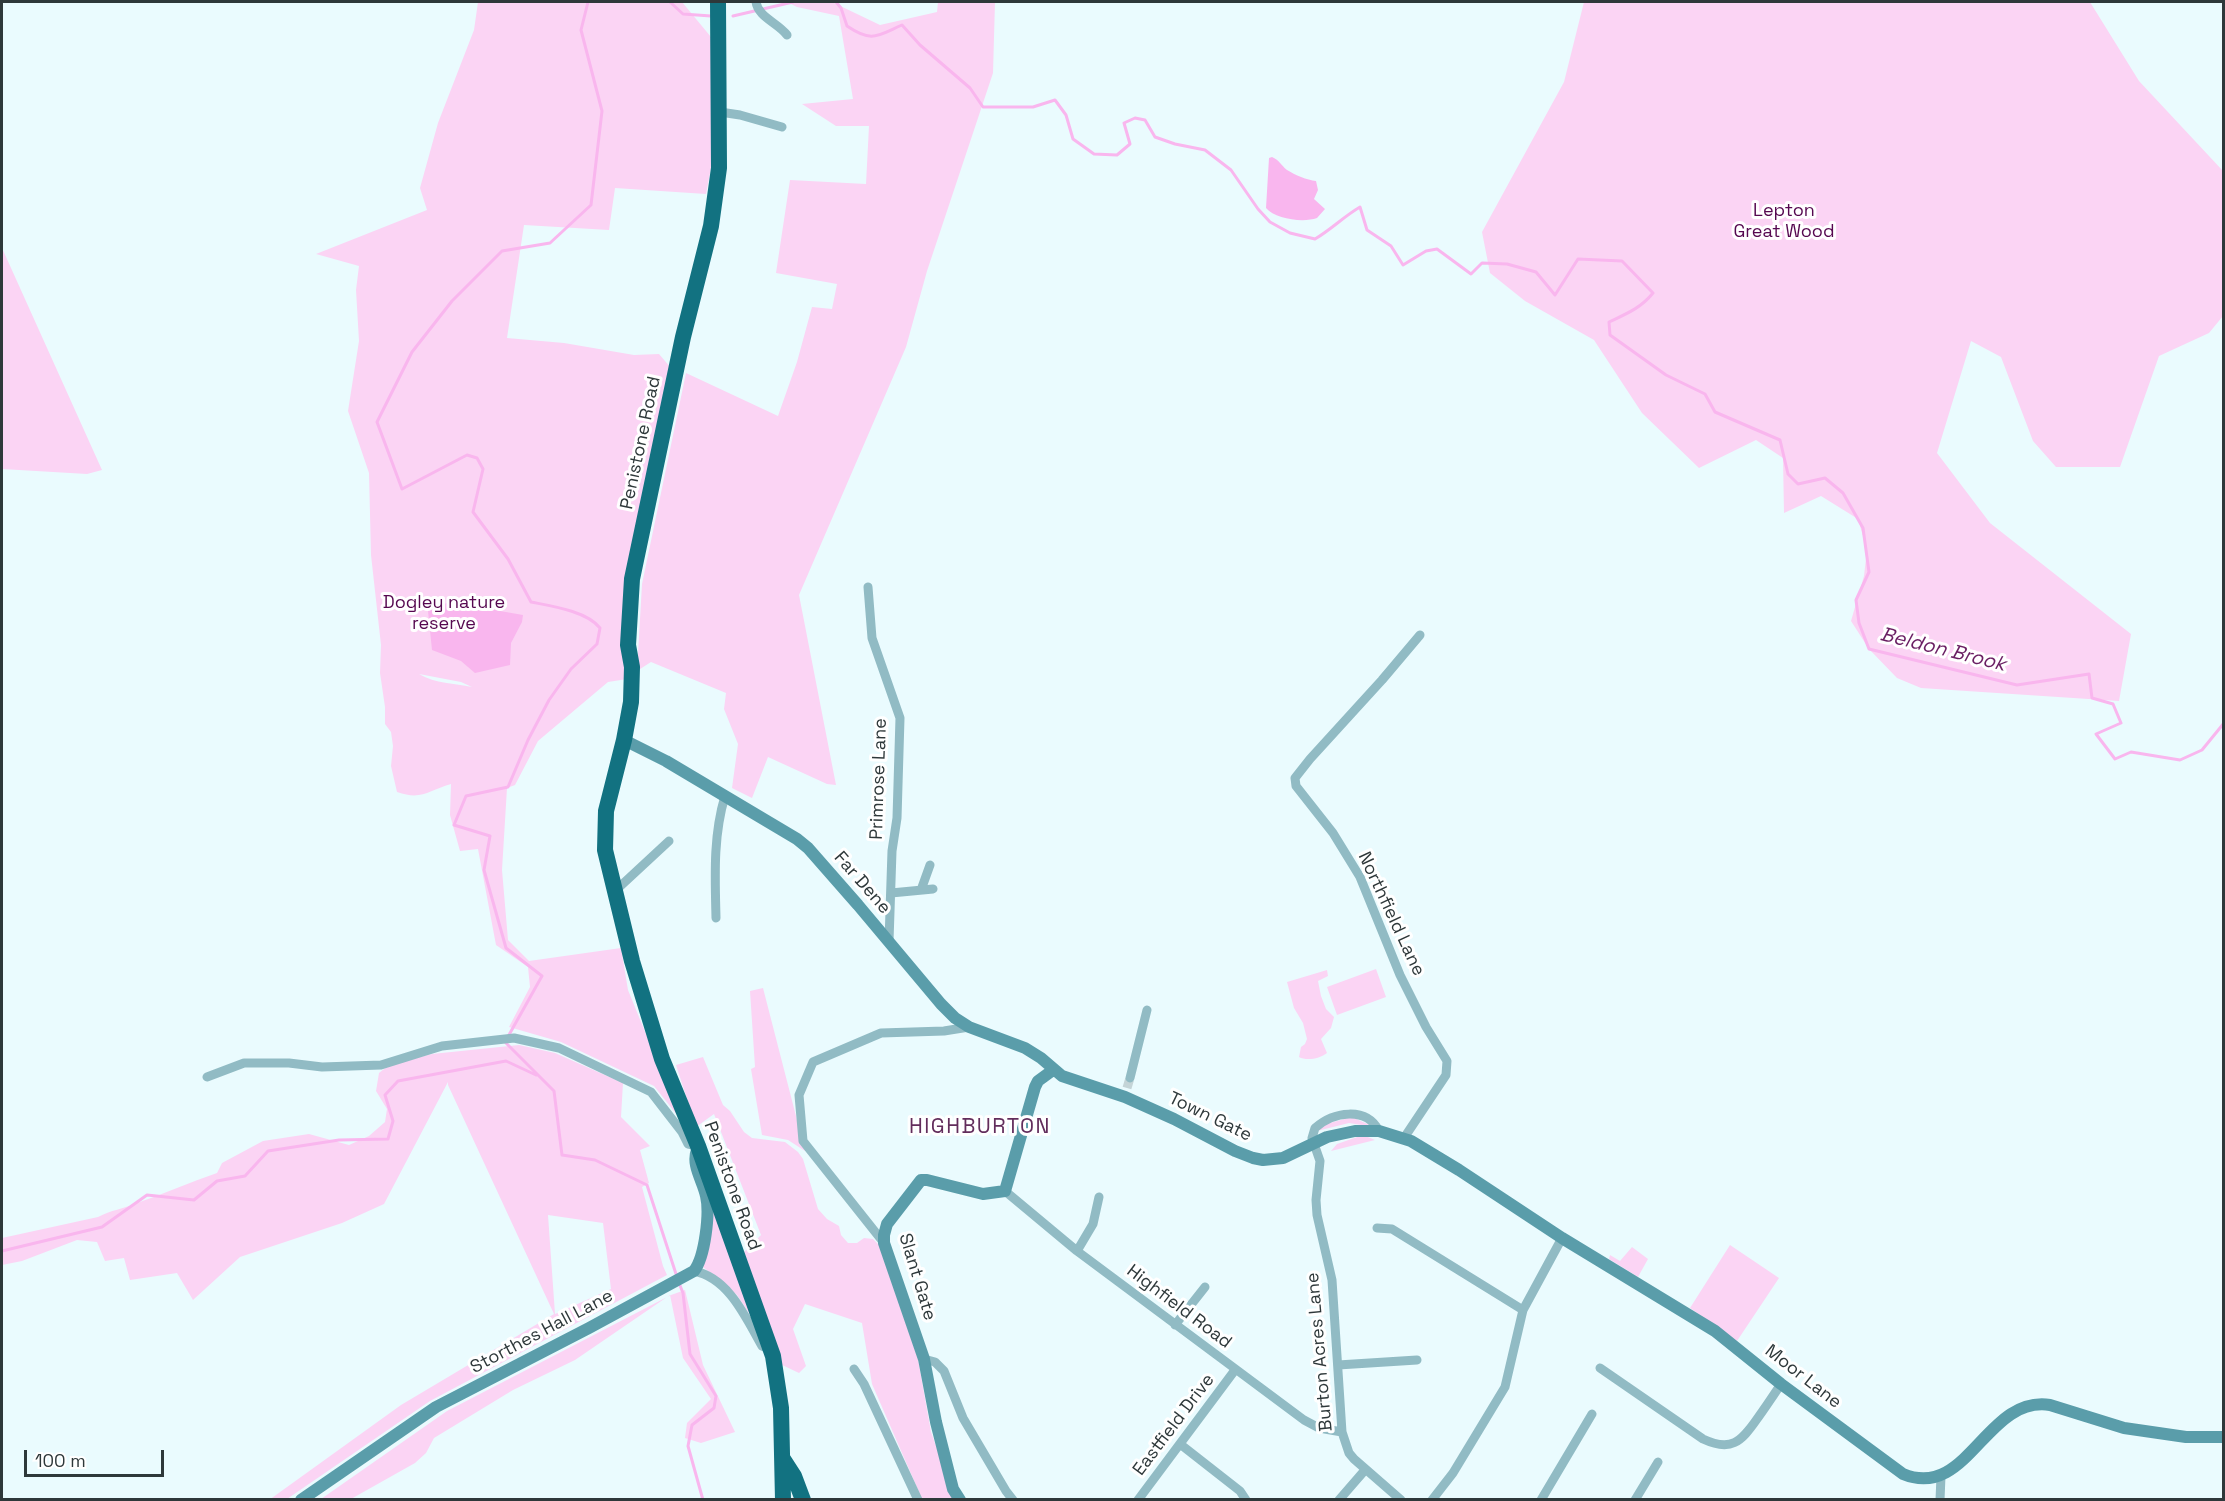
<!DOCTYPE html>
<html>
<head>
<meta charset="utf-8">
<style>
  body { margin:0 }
  #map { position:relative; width:2225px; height:1501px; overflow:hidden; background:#eafbfe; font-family:"Space Grotesk",sans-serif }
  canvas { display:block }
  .frame { position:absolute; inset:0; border:3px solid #2e383a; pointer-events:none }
  .scale { position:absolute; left:24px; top:1450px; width:140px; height:27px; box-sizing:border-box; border:3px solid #2e383a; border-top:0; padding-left:8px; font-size:18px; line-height:21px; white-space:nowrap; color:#2e383a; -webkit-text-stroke:4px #fff; paint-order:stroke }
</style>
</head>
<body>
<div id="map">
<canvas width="2225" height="1501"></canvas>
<div class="frame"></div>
<div class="scale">100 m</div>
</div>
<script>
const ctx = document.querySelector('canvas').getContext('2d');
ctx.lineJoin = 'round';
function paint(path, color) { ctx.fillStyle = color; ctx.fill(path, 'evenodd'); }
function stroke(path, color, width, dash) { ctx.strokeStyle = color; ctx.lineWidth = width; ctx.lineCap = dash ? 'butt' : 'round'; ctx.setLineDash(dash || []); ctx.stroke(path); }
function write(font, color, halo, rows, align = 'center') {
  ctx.font = font + ' "Space Grotesk",sans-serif'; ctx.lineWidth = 6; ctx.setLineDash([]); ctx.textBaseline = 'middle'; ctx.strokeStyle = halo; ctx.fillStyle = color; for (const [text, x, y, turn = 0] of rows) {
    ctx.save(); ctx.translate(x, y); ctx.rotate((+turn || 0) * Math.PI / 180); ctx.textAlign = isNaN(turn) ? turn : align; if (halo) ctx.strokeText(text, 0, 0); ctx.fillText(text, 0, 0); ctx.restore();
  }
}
paint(new Path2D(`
  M478,2H682L711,37V168L706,194L615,188L609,230L524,225L507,338L564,343L634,355L659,354L671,368L625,579L627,679L608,682L538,741L515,785L507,788L502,870L508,940L529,961L621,948L628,990L681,1120L654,1086L561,1042L509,1027L530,987L528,967L496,945L478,849L460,851L450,815L451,784C429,790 422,801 397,792L391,766L393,746L391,732L385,724V707L380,673L381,645L371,555L369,473L348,411L359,341L356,290L359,266L316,254L427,210L420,188L438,123L474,30ZM419,674L461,682L472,687C454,683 436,684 419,674Z
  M787,2H832L880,25L937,12L938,2H995L993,73L927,271L906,347L799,595L836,785L827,784L768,757L752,798L732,788L738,744L724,709L726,693L651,662L637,671L642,584L686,373L778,416L797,362L812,307L832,309L837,284L776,273L790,180L866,184L869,126H836L802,104L853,99L839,16L797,7Z
  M1584,2H2090L2139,81L2223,171V316L2209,333L2159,356L2120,467H2056L2033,441L2001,357L1971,341L1937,453L1990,523L2131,634L2119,701L1921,688L1897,678L1869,649L1851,621L1864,576L1867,550L1858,519L1821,496L1784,513L1783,458L1756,440L1699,468L1642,413L1594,340L1525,301L1490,273L1482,232L1564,82Z
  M2,242V248L102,470L87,474L2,469Z
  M1376,969L1386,997L1337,1015L1327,987Z
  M1327,970L1328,976L1318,981L1321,996L1326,1009L1334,1017L1331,1028L1321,1039L1327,1053C1320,1059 1306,1061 1299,1057L1301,1047L1305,1044L1307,1039L1303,1023L1294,1008L1287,982Z
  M763,988L805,1151L788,1140L762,1135L751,1069L755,1067L750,991Z
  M519,1045L555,1053L623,1083L621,1117L650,1146L640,1150L649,1183L642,1187L663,1266L667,1275L430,1401L287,1499L269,1500L401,1405L554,1314L448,1085V1082L384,1204L342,1223L240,1257L193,1300L177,1273L130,1280L124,1258L105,1261L97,1242L77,1240L22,1261L2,1265V1238L98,1217C111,1210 123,1209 137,1203C164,1194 190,1182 217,1173L222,1163L263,1141L309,1134L349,1145L369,1136L385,1122L387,1109L376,1091L379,1073L389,1065L432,1054ZM548,1215L603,1223L611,1289L555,1314Z
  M703,1057L723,1105L730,1111L744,1132L752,1138L785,1142L798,1152L803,1159L818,1209L827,1219L839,1226L841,1235L848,1243H857L864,1238L873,1239L879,1245L918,1359L931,1432L955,1499H922L872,1384L862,1323L805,1304L793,1329L806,1366L799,1373L780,1364L743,1253L761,1235L714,1114L696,1127L676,1065Z
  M1352,1117L1374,1127L1349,1123L1317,1131L1326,1124Z
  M1363,1135L1375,1140L1331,1151L1337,1144Z
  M712,1206L756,1324L737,1295L703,1267Z
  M1730,1245L1779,1278L1737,1341L1690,1308Z
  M1632,1247L1648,1259L1638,1277L1609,1259L1610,1255L1620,1261Z
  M685,1290L703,1365L735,1432L701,1443L685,1438L687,1423L711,1399L683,1358L670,1295L575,1360L513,1390L434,1438L426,1453L415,1463L351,1499H321L447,1411L671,1295Z`), '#fbd4f4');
paint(new Path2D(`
  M1272,157C1279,160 1281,165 1287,170C1295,175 1307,180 1316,181L1318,190L1314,199L1325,209L1317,218C1303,223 1275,219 1266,208L1269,158Z
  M449,602L523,615L522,622L511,643L510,665L475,673L461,661L432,650L428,611Z`), '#f9b6ee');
stroke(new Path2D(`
  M588,2L581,30L602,111L591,205L550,243L502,251L452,301L412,352L377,422L402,489L467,455L477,458L483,469L473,512L508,559L531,602C551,606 587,611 600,628L597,644L571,669L549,700L528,740L508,787L466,796L454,825L490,836L484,870L506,948L542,976L505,1042L554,1091L562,1155L595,1160L647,1185L677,1277
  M670,2L683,14L711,16
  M836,2L841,8L847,26C872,43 877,36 902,25L920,45L970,88L983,107H1033L1055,100L1066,115L1073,139L1094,154L1117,155L1130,144L1124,123L1135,118L1145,120L1155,137L1175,144L1205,150L1231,170L1258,209L1270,222L1290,233L1315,239C1332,229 1343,217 1360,207L1367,230L1391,246L1403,265L1426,251L1437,249L1471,274L1482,263L1507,264L1536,272L1555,295L1578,259L1622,261L1653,293C1641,308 1626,314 1609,322L1610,335L1666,375L1705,394L1715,412L1780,440L1788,474L1798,484L1825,478L1843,493L1863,528L1869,572L1856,600L1859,623L1869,649L2017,685L2089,674L2092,698L2113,704L2121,723L2096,734L2115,759L2131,752L2180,760L2202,750L2224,723
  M733,16L793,2
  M2,1251L102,1227L147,1195L194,1200L217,1181L245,1176L268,1151L339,1140L388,1139L393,1121L385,1095L398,1081L506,1061L536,1075
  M679,1283L683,1293L690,1354L716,1396L714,1408L692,1425L688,1446L703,1500`), '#f9b6ee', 3);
stroke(new Path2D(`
  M1127,1088L1130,1078`), '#c4d4d7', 9, [9, 4.5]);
stroke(new Path2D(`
  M756,2C758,17 778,23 787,35
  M720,112L740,115L782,127
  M868,587L872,638L900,718L897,818L892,851L889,941
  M921,890L930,865
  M614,892L669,841
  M891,893L933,889
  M716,918C715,876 713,836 725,796
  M207,1077L244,1063H289L322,1067L381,1065L442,1046L514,1038L559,1048L651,1092L682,1132L688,1144L698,1146
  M1130,1078L1147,1010
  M1379,1131C1366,1106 1333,1112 1315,1128L1312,1138L1320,1161L1316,1200L1317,1215L1332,1280L1342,1432L1349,1453L1354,1459L1401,1500
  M1404,1138L1446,1075L1447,1061L1426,1027L1400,975L1360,877L1333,833L1296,786L1295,778L1310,759L1382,680L1420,635
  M1005,1191L1077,1251L1304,1420L1319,1428L1342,1432
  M1377,1228L1392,1229L1523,1310
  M884,1243L803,1141L799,1095L813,1062L881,1033L944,1031L969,1027
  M1077,1251L1093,1224L1099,1197
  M694,1271C729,1278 746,1318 762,1346L767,1348
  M1175,1325L1205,1287
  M924,1359L935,1362L944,1371L963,1418L1006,1491L1013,1500
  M1338,1365L1417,1360
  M1600,1368L1703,1439C1731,1452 1741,1442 1757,1419C1765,1408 1773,1396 1781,1384
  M854,1369L864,1384L918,1500
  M1180,1444L1240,1491L1246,1500
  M1138,1500L1235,1370
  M1339,1500L1365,1470
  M1432,1500L1453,1473L1505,1387L1523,1310L1562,1238
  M1541,1500L1592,1414
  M1635,1500L1658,1462
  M1940,1500L1941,1476`), '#91bbc4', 9);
stroke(new Path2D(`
  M624,740L666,761L797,839L808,848L858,905L941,1004L955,1018L969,1027L1025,1048L1041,1058L1062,1076L1125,1097L1174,1119L1235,1151L1253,1158L1263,1160L1283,1158L1327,1137L1355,1131H1379L1411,1141L1459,1170L1562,1238L1715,1331L1781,1384L1903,1474C1968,1501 1986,1395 2050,1405L2124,1428L2186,1437H2224
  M301,1500L436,1407L589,1328L694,1271C705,1257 710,1213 706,1196C703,1181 691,1165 697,1150
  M960,1500L953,1489L936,1422L924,1359L884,1243V1235L887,1224L921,1180H927L983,1194L1005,1191L1035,1087L1038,1081L1053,1070`), '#5a9daa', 12);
stroke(new Path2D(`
  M718,2L719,168L711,226L683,337L632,579L628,645L632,667L631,702L624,740L606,811L605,850L632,961L662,1059L698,1146L773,1356L781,1408L783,1500
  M783,1459L794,1476L803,1500`), '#127281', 16);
write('18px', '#560850', '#fff', [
  ["Lepton",1784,211],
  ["Great Wood",1784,232],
  ["Dogley nature",444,603],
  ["reserve",444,624]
]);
write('18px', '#2e383a', '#fff', [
  ["Penistone Road",641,443,-78],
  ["Primrose Lane",879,779,-88],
  ["Far Dene",862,883,49],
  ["Northfield Lane",1391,914,65],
  ["Town Gate",1210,1117,26],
  ["Penistone Road",732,1186,70],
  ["Slant Gate",917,1277,73],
  ["Highfield Road",1179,1307,37],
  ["Storthes Hall Lane",542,1332,-28],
  ["Burton Acres Lane",1320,1352,-95],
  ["Moor Lane",1803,1377,38],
  ["Eastfield Drive",1174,1425,-53]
]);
write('italic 20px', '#6a1f63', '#fff', [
  ["Beldon Brook",1943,650,14]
]);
ctx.letterSpacing = '1.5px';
write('21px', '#622d5c', '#fff', [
  ["HIGHBURTON",980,1127]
]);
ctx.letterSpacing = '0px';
</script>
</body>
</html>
